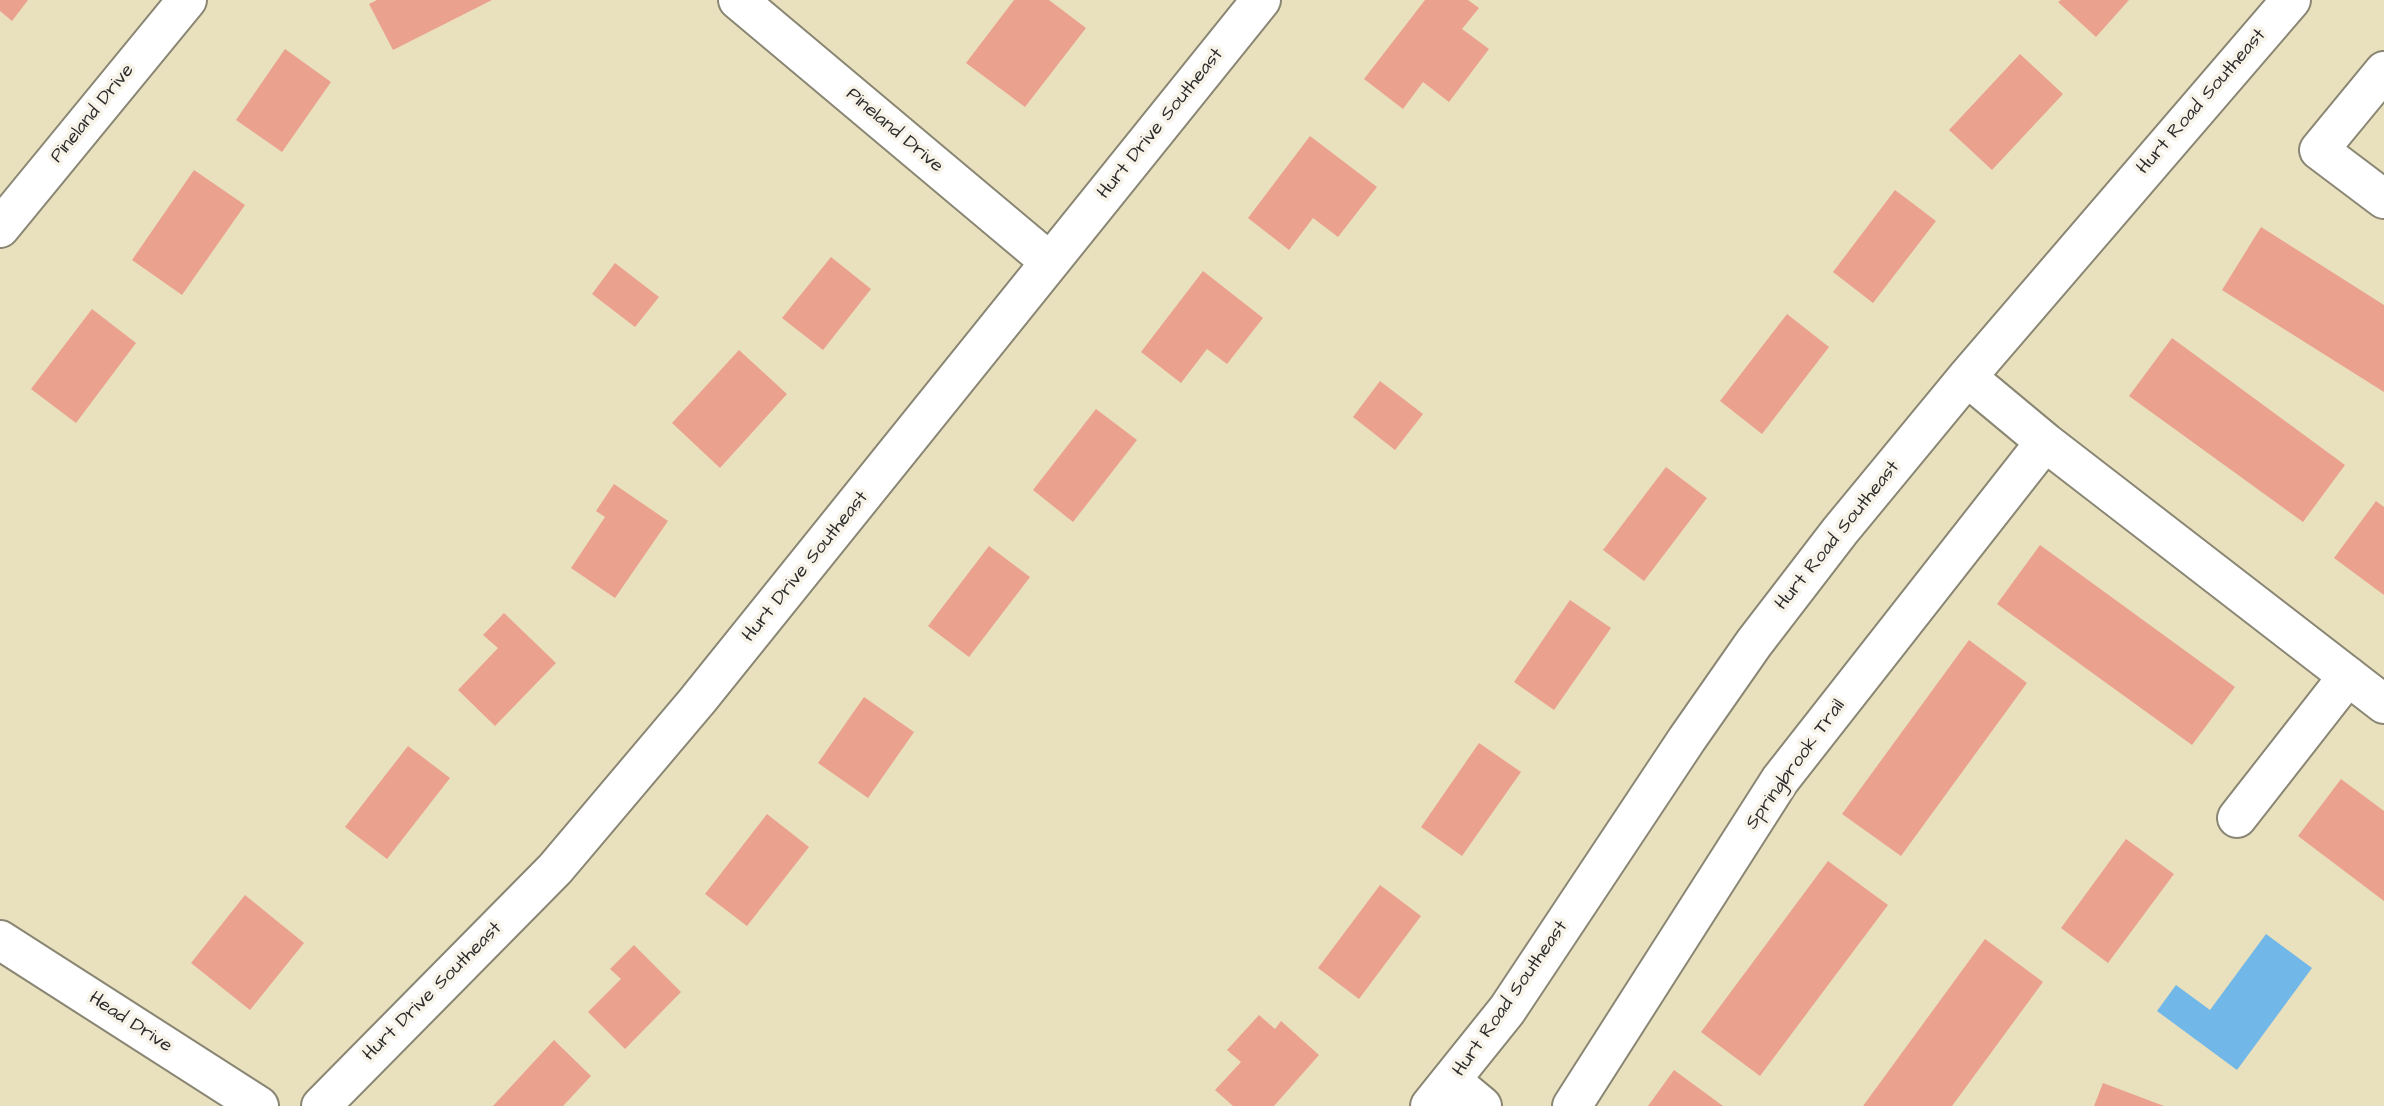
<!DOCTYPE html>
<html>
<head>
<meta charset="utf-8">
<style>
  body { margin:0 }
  canvas { display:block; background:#e9e0bd }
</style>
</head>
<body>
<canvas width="2384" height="1106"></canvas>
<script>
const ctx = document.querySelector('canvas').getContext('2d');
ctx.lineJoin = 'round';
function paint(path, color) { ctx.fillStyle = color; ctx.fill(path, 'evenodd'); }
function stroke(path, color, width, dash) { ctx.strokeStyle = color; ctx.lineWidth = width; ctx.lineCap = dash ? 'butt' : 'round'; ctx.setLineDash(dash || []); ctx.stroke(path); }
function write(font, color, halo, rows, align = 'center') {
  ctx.font = font + ' "Architects Daughter",sans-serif'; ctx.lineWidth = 7; ctx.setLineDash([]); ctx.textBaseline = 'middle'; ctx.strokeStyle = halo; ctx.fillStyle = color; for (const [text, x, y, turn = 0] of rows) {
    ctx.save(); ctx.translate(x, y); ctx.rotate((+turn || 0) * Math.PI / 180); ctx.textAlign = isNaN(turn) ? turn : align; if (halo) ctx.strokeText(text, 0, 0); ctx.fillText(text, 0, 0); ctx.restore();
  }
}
paint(new Path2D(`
  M2266,934L2312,968L2237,1070L2157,1011L2176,985L2210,1010Z`), '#71b7e8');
paint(new Path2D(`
  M0,0H28L12,21L0,11Z
  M377,0H492L393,50L369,4Z
  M1014,0H1049L1086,28L1025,107L966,63Z
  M1425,0H1468L1479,8L1462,29L1489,49L1449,102L1423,82L1403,109L1364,79Z
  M2061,0H2129L2096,37L2058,2Z
  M285,49L331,82L282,152L236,120Z
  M2020,54L2063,94L1992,170L1949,130Z
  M1310,136L1377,187L1338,237L1313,218L1289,250L1248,218Z
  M194,170L245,205L182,295L132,260Z
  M1895,190L1936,221L1873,303L1833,272Z
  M2261,227L2384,305V392L2222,290Z
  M831,257L871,289L823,350L782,318Z
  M615,263L659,297L635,327L592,294Z
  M1203,271L1263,318L1227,364L1207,349L1181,383L1141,352Z
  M92,309L136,343L76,423L31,389Z
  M1787,314L1829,347L1762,434L1720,401Z
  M2172,338L2345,465L2303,522L2129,396Z
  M739,350L787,394L720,468L672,423Z
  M1380,381L1423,414L1395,450L1353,417Z
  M1096,409L1137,440L1073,522L1033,490Z
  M1666,467L1707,498L1644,581L1603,550Z
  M614,484L668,521L615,598L571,568L605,517L596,511Z
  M2376,501L2384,507V595L2334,558Z
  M2040,545L2235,687L2192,745L1997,604Z
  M989,546L1030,577L969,657L928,626Z
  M1570,600L1611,628L1554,710L1514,682Z
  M504,613L556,663L495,726L458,690L498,648L483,635Z
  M1969,640L2027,683L1901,856L1842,814Z
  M864,697L914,732L868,798L818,763Z
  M1479,743L1521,772L1462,856L1421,827Z
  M408,746L450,778L387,859L345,827Z
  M2341,779L2384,811V901L2298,836Z
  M767,814L809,847L747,926L705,894Z
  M2126,839L2174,874L2108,963L2061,928Z
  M1828,861L1888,905L1760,1076L1701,1032Z
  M1380,885L1421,916L1359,999L1318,968Z
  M245,895L304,943L250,1010L191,963Z
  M1985,939L2043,982L1952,1106H1863Z
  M634,945L681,992L625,1049L588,1012L621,979L610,969Z
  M1259,1015L1275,1029L1281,1021L1319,1055L1274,1106H1233L1215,1090L1241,1062L1227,1050Z
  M554,1040L591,1076L563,1106H493Z
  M1674,1070L1723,1106H1648Z
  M2103,1083L2164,1106H2094Z`), '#eaa28f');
const minor = new Path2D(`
  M738,0L1050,262
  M2384,71L2319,150L2384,199
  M0,228L187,0
  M1967,377L2045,442
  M2237,818L2348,676
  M0,940L259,1106
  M1452,1081L1482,1106
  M321,1106L555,869L697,701L1261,0
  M1430,1106L1507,1010L1687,739L1754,643L1840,531L1967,377L2291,0
  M1572,1106L1780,780L2045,442L2384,704`);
stroke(minor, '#8a8674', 42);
stroke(minor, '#fff', 38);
write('19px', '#2b2b2b', '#f7f3e8', [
  ["Hurt Road Southeast",2202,102,-49],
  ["Pineland Drive",93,114,-51],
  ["Hurt Drive Southeast",1161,124,-51],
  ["Pineland Drive",894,131,40],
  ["Hurt Road Southeast",1838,536,-51],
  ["Hurt Drive Southeast",806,567,-51],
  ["Springbrook Trail",1796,765,-54],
  ["Hurt Drive Southeast",433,992,-45],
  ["Hurt Road Southeast",1511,999,-55],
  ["Head Drive",130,1023,33]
]);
</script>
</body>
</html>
